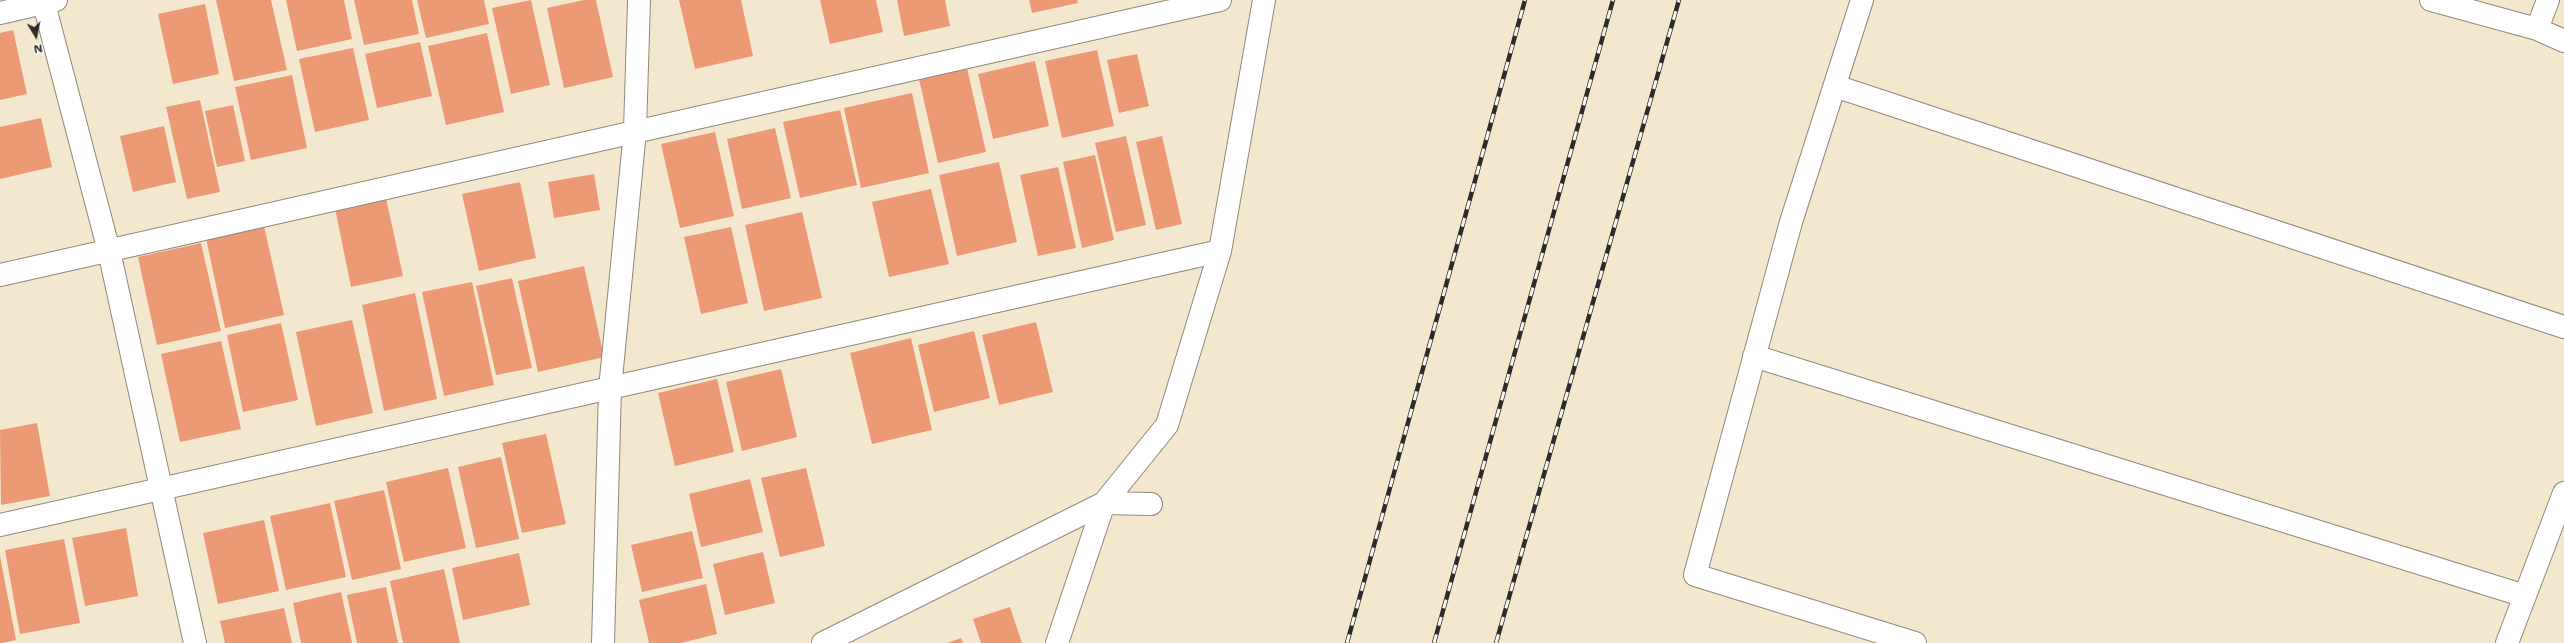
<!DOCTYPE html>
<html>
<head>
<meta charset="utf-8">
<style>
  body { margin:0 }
  #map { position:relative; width:2564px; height:643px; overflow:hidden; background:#f3e7ce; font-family:"Shantell Sans",sans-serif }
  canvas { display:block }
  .north { position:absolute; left:16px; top:16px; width:40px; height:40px; -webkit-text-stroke:3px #fbf7ec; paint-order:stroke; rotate:170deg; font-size:11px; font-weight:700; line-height:16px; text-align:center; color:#2b2b2b }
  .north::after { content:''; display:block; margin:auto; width:14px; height:18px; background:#2b2b2b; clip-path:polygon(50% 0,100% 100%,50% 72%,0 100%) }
</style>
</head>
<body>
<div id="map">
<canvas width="2564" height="643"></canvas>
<div class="north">N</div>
</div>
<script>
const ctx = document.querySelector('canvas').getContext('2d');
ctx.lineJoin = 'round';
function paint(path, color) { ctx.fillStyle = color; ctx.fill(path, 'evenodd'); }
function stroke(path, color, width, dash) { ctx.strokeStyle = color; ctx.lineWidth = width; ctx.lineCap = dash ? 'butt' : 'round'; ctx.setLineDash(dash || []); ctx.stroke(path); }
paint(new Path2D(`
  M216,0H271L287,70L234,81Z
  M286,0H344L352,39L297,51Z
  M354,0H412L419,34L364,45Z
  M417,0H484L489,24L426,38Z
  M531,0L550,85L511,94L492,8Z
  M584,0H596L613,77L564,88L547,8Z
  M679,0H741L753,56L695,69Z
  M820,0H876L883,32L830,44Z
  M897,0H945L950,26L904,36Z
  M1029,0H1077L1078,3L1032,13Z
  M205,4L219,74L173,84L158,14Z
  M13,30L27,94L0,100V33Z
  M487,33L504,112L446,125L428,46Z
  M420,42L432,96L377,108L365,54Z
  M353,48L369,120L315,132L299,59Z
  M1097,50L1114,126L1062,138L1045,61Z
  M1137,54L1149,106L1119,113L1107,60Z
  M1035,61L1049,126L993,139L978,74Z
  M967,68L986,152L938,163L919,79Z
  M292,75L307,148L251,160L235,87Z
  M912,93L929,173L861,188L844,108Z
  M200,100L220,192L187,199L166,107Z
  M233,105L245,161L217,167L205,111Z
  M840,110L857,185L800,198L783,122Z
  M41,118L52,167L0,179V127Z
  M164,126L176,182L133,192L120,136Z
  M775,128L791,198L742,209L727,139Z
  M715,132L734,216L680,228L661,144Z
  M1126,136L1146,225L1116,232L1095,143Z
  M1162,136L1182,224L1156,230L1136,142Z
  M1095,155L1114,240L1082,248L1063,162Z
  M999,162L1017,242L957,256L939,175Z
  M1058,167L1076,248L1038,256L1020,175Z
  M594,174L600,210L554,218L548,182Z
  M520,182L536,258L479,271L462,194Z
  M931,189L949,264L889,277L872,202Z
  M386,198L403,276L351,287L335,208Z
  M802,212L822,298L764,311L745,225Z
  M264,226L284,315L225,328L206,238Z
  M731,227L748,303L701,314L684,237Z
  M201,243L221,331L157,345L138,257Z
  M584,266L604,357L538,372L518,281Z
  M512,278L532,368L496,375L476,286Z
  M472,282L494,385L444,396L422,292Z
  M415,293L437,399L384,411L362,305Z
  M352,320L373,413L316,426L296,332Z
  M1036,322L1053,392L999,405L982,335Z
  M281,323L298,400L243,412L227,335Z
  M974,331L990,398L934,412L918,345Z
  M911,338L932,430L872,444L850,353Z
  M221,341L241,429L180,442L161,354Z
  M781,369L797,437L742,451L726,382Z
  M717,379L734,452L675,466L658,393Z
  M37,423L50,496L1,505L0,430Z
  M546,434L566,524L522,533L502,443Z
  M501,457L519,539L476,548L458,467Z
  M448,468L466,548L404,562L386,482Z
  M806,468L825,546L780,557L761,478Z
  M750,479L763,532L701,547L689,494Z
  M384,490L401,569L352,580L334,501Z
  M330,503L346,577L286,590L270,516Z
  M264,520L279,591L218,604L203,533Z
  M126,528L138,596L85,606L72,538Z
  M692,531L703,578L642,592L631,545Z
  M64,539L80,623L20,634L5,550Z
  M763,552L775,603L725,615L713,564Z
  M519,553L530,605L463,620L452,568Z
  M0,556L16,640L2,643H0Z
  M444,569L460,643H403L390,581Z
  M706,584L717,634L681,643H649L639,600Z
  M386,587L398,643H357L347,595Z
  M341,592L352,643H301L293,603Z
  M1010,607L1022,643H981L973,619Z
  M284,608L292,643H225L220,621Z
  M961,638L963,643H947Z`), '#eb9a75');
const minor = new Path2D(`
  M43,0L109,251L195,643
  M1862,0L1791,222L1695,575L1915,643
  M2431,0L2537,29
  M2548,0L2537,29L2564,41
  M0,13L56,0
  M1835,86L2564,327
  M0,275L1220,0
  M1754,356L2525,596
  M0,525L1220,251
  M603,643L610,389L635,131L639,0
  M823,643L1104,503L1151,504
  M1057,643L1104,503L1167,425L1220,251L1264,0
  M2507,643L2564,493`);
stroke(minor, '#8f897c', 24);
stroke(minor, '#fff', 22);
const rail = new Path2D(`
  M1347,643L1525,0
  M1434,643L1613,0
  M1496,643L1679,0`);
stroke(rail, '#2b2b2b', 4.5);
stroke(rail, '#fbf7ec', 3, [9]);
</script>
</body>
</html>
